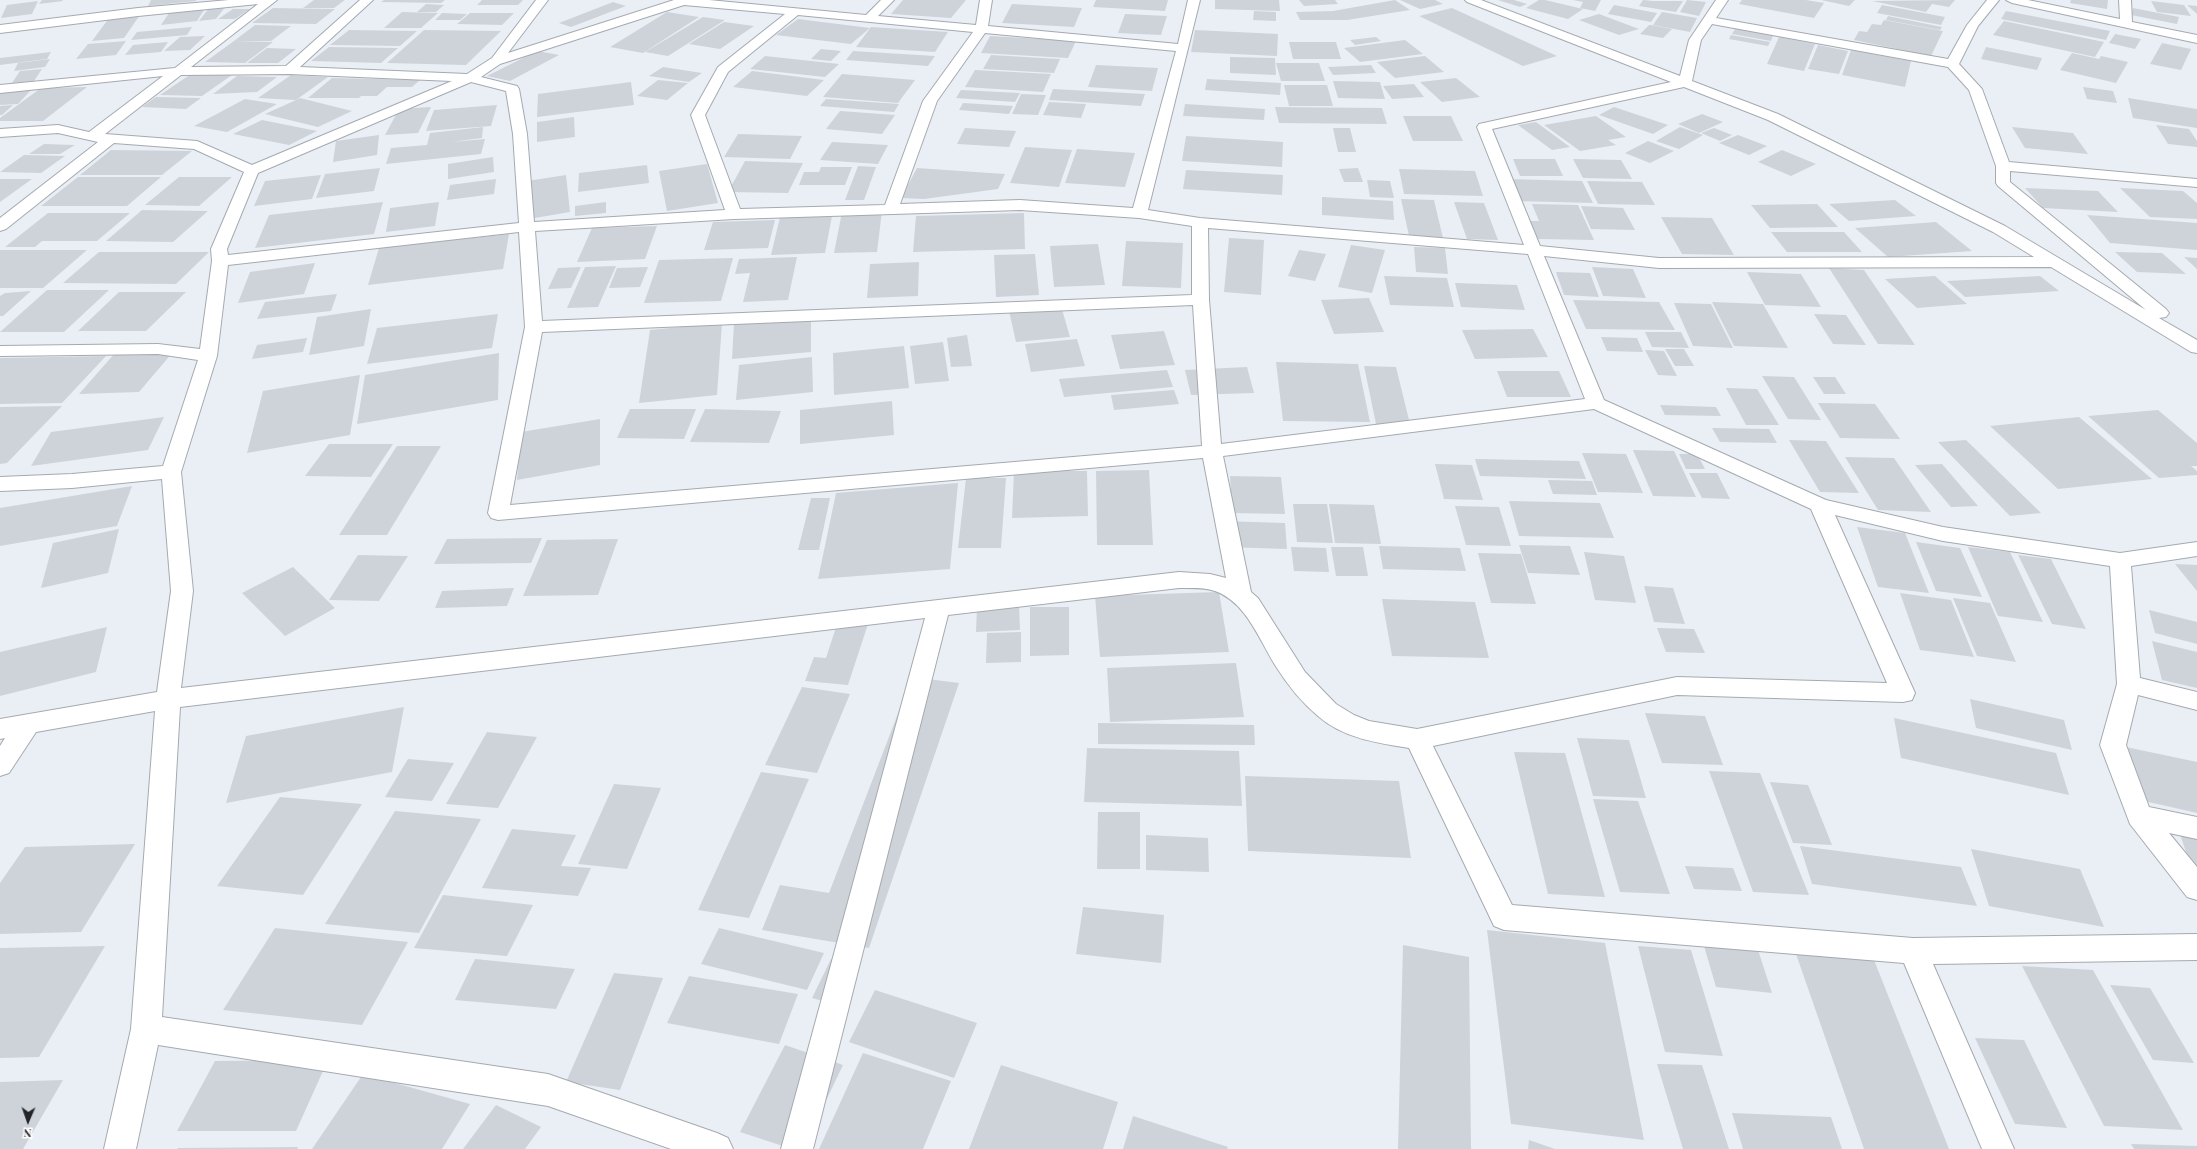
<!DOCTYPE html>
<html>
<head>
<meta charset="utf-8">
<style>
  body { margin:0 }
  #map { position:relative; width:2197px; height:1149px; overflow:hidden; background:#eaeff6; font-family:"Playfair Display",serif }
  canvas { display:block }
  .north { position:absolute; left:8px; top:1101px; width:40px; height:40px; -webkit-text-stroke:3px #fff; paint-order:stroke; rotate:182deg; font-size:11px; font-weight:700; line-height:16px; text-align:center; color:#222427 }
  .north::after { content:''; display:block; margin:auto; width:14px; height:18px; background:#222427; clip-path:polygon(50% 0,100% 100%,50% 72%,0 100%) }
</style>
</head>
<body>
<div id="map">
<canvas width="2197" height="1149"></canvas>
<div class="north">N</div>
</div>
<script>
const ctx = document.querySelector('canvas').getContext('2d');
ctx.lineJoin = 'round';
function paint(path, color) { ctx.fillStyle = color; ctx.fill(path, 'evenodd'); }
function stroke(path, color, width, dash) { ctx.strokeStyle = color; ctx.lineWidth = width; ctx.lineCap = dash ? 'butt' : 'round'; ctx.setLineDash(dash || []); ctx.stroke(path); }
paint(new Path2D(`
  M42,0H62L63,1L39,4Z
  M151,0H196V1L148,6Z
  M314,0H345L334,8H303Z
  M384,0H445L441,3L381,2Z
  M482,0H523L518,5H477Z
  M903,0H966L951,18L891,14Z
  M1096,0H1168L1165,11L1093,7Z
  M1215,0H1279L1280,11L1215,9Z
  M1299,0H1335L1338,4L1304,6Z
  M1395,0L1410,10L1347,20H1300L1296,12L1333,11Z
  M1400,0H1435L1443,4L1420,9Z
  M1498,0H1514L1527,4L1520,7Z
  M1539,0H1545L1583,9L1568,19L1526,8Z
  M1573,0H1601L1595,11L1580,8L1583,2Z
  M1643,0L1653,1H1683L1676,12L1639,6Z
  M1687,0L1706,2L1699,16L1680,12Z
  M1742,0H1806L1824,3L1814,18L1739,4Z
  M1821,0H1855L1849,6Z
  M1955,0L1949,7L1932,4L1926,12L1872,1Z
  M2071,0H2108L2107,9L2070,3Z
  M38,1L32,14L1,18L7,5Z
  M2151,1L2184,5L2191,16L2157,12Z
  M613,2L626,6L571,27L559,23Z
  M426,4L444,5L436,12H417Z
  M1012,4L1082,8L1074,27L1002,23Z
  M1614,5L1657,13L1651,22L1608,14Z
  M1882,5L1945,17L1941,25L1877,13Z
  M2187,5L2197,6V14Z
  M226,6L216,19L199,21L209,8Z
  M273,8L335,9L316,24L252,23Z
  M1452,8L1557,56L1523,66L1419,16Z
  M2133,8L2179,17L2177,24L2131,15Z
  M233,9H250L235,19H218Z
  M204,10L197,21L161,25L169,13Z
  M1254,11L1276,12V21L1253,20Z
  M2006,11L2110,31L2106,40L2001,19Z
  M402,12L438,13L421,28H384Z
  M667,12L699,17L643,53L610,47Z
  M1662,12L1697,18L1690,32L1653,25Z
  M442,13L467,14L460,20H435Z
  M470,13H514L502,25L457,24Z
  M1125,14L1167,16L1161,35L1118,33Z
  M1599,14L1639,29L1619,35L1579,20Z
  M140,15L124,38L92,41L109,18Z
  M1888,16L1942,27L1940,30L1886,20Z
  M703,17L725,20L668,56L645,52Z
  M798,19L870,28L851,44L776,35Z
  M1884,20L1943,31L1931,56L1854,40L1859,31L1867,32L1872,24L1881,25Z
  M2004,21L2104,42L2095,57L1993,35Z
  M724,22L754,26L720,49L689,44Z
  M255,25L291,26L271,41H234Z
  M1649,25H1651L1672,29L1663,38L1640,34Z
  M192,27L187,35L131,40L137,32Z
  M871,27L948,32L935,52L856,47Z
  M1736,27L1774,33L1771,41L1732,34Z
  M349,30L417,31L400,46L330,45Z
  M424,30L501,31L466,65L387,63Z
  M1195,30L1278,34L1277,56L1191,52Z
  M2115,34L2141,39L2135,49L2109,43Z
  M1731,35L1770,42L1768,46L1729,39Z
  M205,36L190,50L164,51L180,37Z
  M990,36L1076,41L1068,58L981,53Z
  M1376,37L1381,41L1355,45L1350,40Z
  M1779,37L1815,44L1804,71L1767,64Z
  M1405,40L1423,54L1360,62L1344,48Z
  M126,41L116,55L76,59L88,44Z
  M234,41L273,42L245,63L205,62Z
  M168,42L161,52L125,55L133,45Z
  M1289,42H1336L1341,59H1293Z
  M2162,43L2191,49L2181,70L2150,64Z
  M1818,45L1848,51L1839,74L1808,69Z
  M329,47L398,48L381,63L311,61Z
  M1986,47L2042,58L2037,70L1981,59Z
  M267,48L296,49L278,63H247Z
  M821,49L841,51L831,61L811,59Z
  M1851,50L1911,61L1905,87L1842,75Z
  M537,51L559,55L510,81L487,76Z
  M853,51L935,56L928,66L846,60Z
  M51,52L47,59L0,65V58Z
  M2072,53L2099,59L2101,56L2128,62L2116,83L2060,70Z
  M991,55L1060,59L1054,73L983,69Z
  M765,56L839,64L825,77L750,69Z
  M1425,56L1444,72L1395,78L1377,62Z
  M1230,57L1275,58L1276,75L1230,73Z
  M50,59L45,67L14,71L18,63Z
  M1276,63H1319L1325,81H1281Z
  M1096,65L1158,68L1152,91L1088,87Z
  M1371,65L1376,73L1333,75L1328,67Z
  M663,67L702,73L689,82L649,76Z
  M42,69L34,81L12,83L20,71Z
  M975,70L1051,74L1043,92L965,87Z
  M752,71L824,80L807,96L733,87Z
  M191,74L232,75L202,96L160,95Z
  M842,74L915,80L898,103L823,97Z
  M291,75L328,77L296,100L300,98L352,111L318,127L265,114L296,100L258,98Z
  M237,76L277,77L257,92L213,94Z
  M332,78L420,80L412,87H387L377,96H361L359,98H308Z
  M1456,78L1480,97L1442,102L1420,82Z
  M1207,79L1281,83L1280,95L1205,90Z
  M658,80L688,83L667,100L637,96Z
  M1333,81L1380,82L1385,99L1338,98Z
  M631,82L634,105L537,117L538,94Z
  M1414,84L1424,97L1392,99L1383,86Z
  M1284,85H1327L1333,106H1289Z
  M87,87L43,121H0V118L41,88Z
  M2083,87L2113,91L2117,103L2087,99Z
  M32,89L18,104L0,105V92Z
  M1053,89L1145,94L1141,106L1049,100Z
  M961,90L1020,93L1015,102L956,98Z
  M1021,94L1046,95L1038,115L1012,114Z
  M156,97L201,98L186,109L142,107Z
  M2128,98L2197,109V128L2133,118Z
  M245,99L277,104L227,132L194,126Z
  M826,99L899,104L894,112L820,106Z
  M1049,102L1086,104L1081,118L1043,115Z
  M963,103L1013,106L1009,114L959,110Z
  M1185,104L1265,109L1264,120L1183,116Z
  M13,105L2,115H0V106Z
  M497,105L491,126L426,131L434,110Z
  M431,107L418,133L385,135L399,109Z
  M1275,107L1382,108L1387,124L1279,123Z
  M1614,107L1668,125L1653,134L1599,115Z
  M840,111L895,115L882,134L826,129Z
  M1702,114L1723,122L1699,133L1678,124Z
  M1403,116H1451L1463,141H1413Z
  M1596,116L1626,137L1608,140L1616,145L1580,151L1544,125Z
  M574,117L575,137L537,142V122Z
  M262,120L317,131L289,145L233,134Z
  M1536,122L1570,147L1552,150L1518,125Z
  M2156,125L2189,129L2197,141V147L2168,144Z
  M483,127L482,138L451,142L485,139L481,154L386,164L391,148L427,145L430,133Z
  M1680,127L1703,135L1679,149L1656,141Z
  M2012,127L2073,133L2088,154L2025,148Z
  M965,128L1016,131L1009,147L957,144Z
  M1333,128H1350L1356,152H1338Z
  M1714,128L1732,135L1720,141L1701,133Z
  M738,134L802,136L790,159L724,157Z
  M379,135L377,155L333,162L336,141Z
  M1738,135L1767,146L1749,155L1719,143Z
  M1186,136L1283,142L1282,167L1182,161Z
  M1648,141L1674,151L1650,163L1625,153Z
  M832,142L888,145L878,164L820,160Z
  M44,144L75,145L60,154H29Z
  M1025,147L1072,150L1059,187L1010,183Z
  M1077,149L1135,153L1125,187L1065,183Z
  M111,150L192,151L162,175H80Z
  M1782,150L1816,164L1791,176L1758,162Z
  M24,155L65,156L41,173L0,172Z
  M493,157L494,172L448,179V164Z
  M1513,159H1555L1563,176H1520Z
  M1573,159L1621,160L1632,179L1583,178Z
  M745,161L803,163L788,193L728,192Z
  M707,164L718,203L667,211L659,171Z
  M647,165L649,183L578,192L579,173Z
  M858,166L876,167L864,200H845Z
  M821,167H852L845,185H799L804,172H819Z
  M380,168L374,191L316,198L325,174Z
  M917,168L1005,174L998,189L924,199L901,198Z
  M1358,168L1363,182H1344L1339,169Z
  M1399,169L1475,171L1483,196L1404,194Z
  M1186,170L1283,175L1282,195L1183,189Z
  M321,175L312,199L254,206L265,181Z
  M566,175L570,212L529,219L527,181Z
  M78,177H161L127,206H41Z
  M179,177H232L199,206L145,205Z
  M0,179H32L0,202Z
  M496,179L494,194L447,200L450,185Z
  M1507,179L1582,181L1593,203L1515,201Z
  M1367,180L1390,181L1394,198L1370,197Z
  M1587,181L1642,182L1655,205L1598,204Z
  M2025,188L2098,191L2118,212L2043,208Z
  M2120,188L2183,191L2197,203V219L2150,217Z
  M1322,197L1393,201L1394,220L1322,215Z
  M1401,199L1434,200L1443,238L1409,236Z
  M1895,200L1916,216L1849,221L1829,204Z
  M383,202L374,234L255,248L269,215Z
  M439,202L435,226L386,232L390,208Z
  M606,202V213L575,216V206Z
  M1454,202L1484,203L1498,240L1467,239Z
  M1532,204L1578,205L1594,240L1538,239L1530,221H1539Z
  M1817,204L1838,227L1770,228L1751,205Z
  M1581,206L1623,208L1635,230L1591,229Z
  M142,210L208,211L173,242L106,241Z
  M882,211L877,252L834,253L842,212Z
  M48,213H130L97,241H42L35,247H5Z
  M1024,213L1025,249L913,252L916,216Z
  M2087,215L2197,223V250L2110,243Z
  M832,216L825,253L771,255L780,217Z
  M1661,217L1712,218L1734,255L1682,254Z
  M775,220L768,248L704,250L713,222Z
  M1936,222L1972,251L1888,257L1855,228Z
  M657,226L645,259L577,262L592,228Z
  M1771,232H1844L1862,252H1787Z
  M509,234L503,269L368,285L379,248Z
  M1229,238L1264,240L1261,295L1224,292Z
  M1126,241L1183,243L1181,288L1122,286Z
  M1098,244L1105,285L1054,287L1050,246Z
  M1351,245L1385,250L1372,293L1338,287Z
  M1414,247L1445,248L1448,274L1416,272Z
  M0,250H87L43,288H0Z
  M1299,250L1326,254L1315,281L1288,276Z
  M99,252H209L176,284L63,283Z
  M2115,252L2162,253L2186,274L2137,272Z
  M1035,254L1039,295L996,297L994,255Z
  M797,257L788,300L743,302L750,273L735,274L739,259Z
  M2184,257L2197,258V269Z
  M733,258L721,301L644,303L659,260Z
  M919,262L918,296L867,298L870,264Z
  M315,263L304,294L238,303L250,272Z
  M616,266L598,307L567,308L585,267Z
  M581,267L571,288L548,289L558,268Z
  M648,267L640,287L609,288L617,268Z
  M1592,267L1633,269L1646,298L1603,296Z
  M1829,268L1864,270L1915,345L1878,344Z
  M1556,272L1590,273L1599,297L1564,295Z
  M1747,272L1801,274L1821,307L1765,305Z
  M1384,276L1447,278L1454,307L1390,305Z
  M1935,276L1967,304L1917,308L1885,279Z
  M2040,276L2059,291L1965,297L1947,281Z
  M1455,283L1517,285L1525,310L1461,307Z
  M47,290H109L64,332H0Z
  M31,291L3,316H0V296L5,293Z
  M119,292H186L146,331H78Z
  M337,294L331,311L257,319L265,302Z
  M1369,298L1384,332L1334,334L1321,300Z
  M1573,300L1659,302L1675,330L1586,329Z
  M1712,302L1763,304L1788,348L1734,346Z
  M1674,303L1711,304L1733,348L1693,346Z
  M1061,306L1070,337L1016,342L1009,311Z
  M371,309L364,346L309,355L317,317Z
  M498,314L492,348L367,364L377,328Z
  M1814,314L1846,315L1866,345L1833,344Z
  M811,316V352L732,359L734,323Z
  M722,323L717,395L639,403L650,330Z
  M1533,329L1548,357L1475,359L1462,330Z
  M1164,331L1175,365L1120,369L1111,335Z
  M1645,332H1681L1689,348L1652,347Z
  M967,335L972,366L951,367L947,338Z
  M1601,337L1637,338L1643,352L1607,351Z
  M307,338L303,352L252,359L257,345Z
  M1077,339L1085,366L1031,372L1025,344Z
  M943,342L949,381L915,384L910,346Z
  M904,346L909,388L834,395L833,353Z
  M1665,349H1684L1694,366H1675Z
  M1645,350L1664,351L1677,376L1658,375Z
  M173,352L139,392L79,394L115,353Z
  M499,353L498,400L357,424L365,375Z
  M106,356L62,403L0,404V358Z
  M812,357L813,392L736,400L739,365Z
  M1276,362L1358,364L1370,422L1283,421Z
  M1364,366L1396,367L1410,424H1376Z
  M1247,367L1254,393L1191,395L1185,370Z
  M1167,370L1173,387L1064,397L1059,379Z
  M1497,371H1559L1571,397H1507Z
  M360,375L350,435L247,453L263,391Z
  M1762,376L1794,377L1821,420L1788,419Z
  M1813,377H1835L1846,394H1824Z
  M1726,388L1757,389L1779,425H1746Z
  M1174,390L1179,404L1114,410L1111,395Z
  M892,401L894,435L800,444V410Z
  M1818,403L1875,404L1900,439L1840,438Z
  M1660,405L1716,407L1721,416L1665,415Z
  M62,406L7,463L0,464V407Z
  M630,409H696L684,439L617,438Z
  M705,409L781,411L769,443L690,442Z
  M2158,410L2197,443V466H2191L2197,471V475L2159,478L2088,416Z
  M164,417L148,450L31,466L51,432Z
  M2079,417L2152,479L2058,489L1990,426Z
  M600,419V465L517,480L521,432Z
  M1712,428L1769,429L1777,443L1720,442Z
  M1789,440L1826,441L1859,493L1820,492Z
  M1966,440L2041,513L2010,516L1938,442Z
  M329,444H393L371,477L305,476Z
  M397,446H441L387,535H339Z
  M1633,450L1674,451L1696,497L1653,496Z
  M1582,453L1626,454L1643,493L1598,492Z
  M1679,454H1697L1705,469H1686Z
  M1845,457L1894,458L1931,512L1878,510Z
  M1475,459L1579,461L1586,479L1480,476Z
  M1435,464L1472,465L1483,500L1444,499Z
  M1942,464L1978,506L1951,507L1915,465Z
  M1149,470L1153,545H1097L1096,471Z
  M1014,471H1087L1088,516L1012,518Z
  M1689,473H1717L1730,499L1702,498Z
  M1230,476L1281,477L1285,514L1232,513Z
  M966,478H1006L1001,548H958Z
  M1548,480L1592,481L1597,495L1553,494Z
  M958,483L950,569L818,579L836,493Z
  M132,486L117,526L0,546V508Z
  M811,498H830L819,550H798Z
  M1509,501L1600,503L1614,538L1519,536Z
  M1293,504H1327L1333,543L1297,542Z
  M1329,504L1374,505L1381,544L1335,543Z
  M1455,506L1499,507L1511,546L1466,545Z
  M1223,521L1285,523L1287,549L1224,547Z
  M1857,527L1905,533L1929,593L1878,587Z
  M119,529L108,573L41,588L53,543Z
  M542,538L531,563L434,564L447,539Z
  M618,539L598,595L523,596L547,540Z
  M1916,542L1960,548L1982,597L1936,591Z
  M1519,545L1570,546L1580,575L1528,573Z
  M1379,546L1460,548L1466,571L1383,569Z
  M1291,547L1326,548L1329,572L1294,571Z
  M1331,547H1363L1368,576H1336Z
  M1968,547L2010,552L2043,622L1998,616Z
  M1584,552L1624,556L1636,603L1595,600Z
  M1478,553L1521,554L1536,604L1491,603Z
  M358,555L408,556L379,601L329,600Z
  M2018,555L2051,559L2086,629L2052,624Z
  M2175,564L2197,565V591Z
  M293,567L335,608L285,636L242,593Z
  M1644,586L1673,588L1685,624L1654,622Z
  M514,588L507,606L435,608L442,591Z
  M1219,592L1229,652L1100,657L1095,596Z
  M1900,593L1951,600L1974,657L1920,650Z
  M1953,598L1990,603L2016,662L1977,656Z
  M1382,599L1475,602L1489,658L1392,656Z
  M1019,604L1020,630L976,632L977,606Z
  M1030,607H1069V655L1030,656Z
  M2149,610L2197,622V644L2155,633Z
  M838,621L868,624L848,685L805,681L814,657L826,658Z
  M107,627L96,672L0,696V652Z
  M1657,628L1694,629L1705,653L1666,652Z
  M1021,632V662L986,663L987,633Z
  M2152,641L2197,652V688L2162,680Z
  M1236,663L1244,717L1110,722L1107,668Z
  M912,677L959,683L869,948L762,930L780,885L829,893Z
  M802,687L850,694L817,773L765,765Z
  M1970,699L2064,720L2072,750L1976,728Z
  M404,707L392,772L226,803L246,736Z
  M1645,713L1705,716L1723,765L1662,763Z
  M1894,718L2056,753L2069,795L1901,758Z
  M1098,723L1254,725L1255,745L1098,744Z
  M487,732L537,737L498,808L446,804Z
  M1577,738L1629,740L1646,798L1593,796Z
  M2126,747L2197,762V813L2144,801Z
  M1087,748L1239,751L1242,806L1084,802Z
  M1514,752L1565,753L1605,897L1548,894Z
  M408,759L454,763L432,801L385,797Z
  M1709,771L1760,773L1809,895L1753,892Z
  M761,772L809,779L749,918L698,910Z
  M1245,776L1399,781L1411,858L1248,851Z
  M1770,782L1808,785L1832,845L1793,843Z
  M614,784L661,788L627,869L578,864Z
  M280,797L362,804L303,895L217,886Z
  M1593,799L1638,801L1670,894L1620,892Z
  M395,811L481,819L419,933L325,924Z
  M1098,812H1140V869H1097Z
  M512,829L576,835L561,866L591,868L578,896L482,888Z
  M2179,831L2197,835V868L2191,867Z
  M1146,835L1208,838L1209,872L1146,870Z
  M135,844L81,932L0,934V883L25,847Z
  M1800,846L1961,867L1977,906L1812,884Z
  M1971,849L2080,869L2104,927L1989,906Z
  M1685,866L1733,868L1742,891L1694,889Z
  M443,895L533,905L507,956L414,948Z
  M1083,907L1164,915L1161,963L1076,954Z
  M275,928L408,942L362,1025L223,1010Z
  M719,928L824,953L807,990L701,964Z
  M1487,930L1605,943L1644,1140L1511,1124Z
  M1403,945L1469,957L1471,1149H1398Z
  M105,946L39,1057L0,1058V948Z
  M1638,946L1691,950L1723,1056L1665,1052Z
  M1704,946L1758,950L1772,993L1716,987Z
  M1796,954L1874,960L1949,1149H1864Z
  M475,959L575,969L556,1009L455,1000Z
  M831,959L850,963L830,1003L812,998Z
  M2022,966L2093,970L2183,1130L2104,1126Z
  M614,973L663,978L620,1090L566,1082Z
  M689,976L798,994L779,1044L667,1023Z
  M2110,985L2150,988L2194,1063L2153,1060Z
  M875,990L977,1023L954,1078L849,1042Z
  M1975,1038L2024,1040L2067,1128L2015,1124Z
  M785,1045L843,1065L803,1149H792L740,1132Z
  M863,1053L951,1081L923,1149H819Z
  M328,1060L296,1131H177L215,1061Z
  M1657,1064L1702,1065L1729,1149H1683Z
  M1001,1065L1118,1102L1103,1149H969Z
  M363,1074L470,1104L442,1149H312Z
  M63,1080L23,1149H0V1082Z
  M496,1105L541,1127L525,1149H463Z
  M1732,1113L1831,1117L1842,1149H1743Z
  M1133,1116L1228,1147L1227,1149H1123Z
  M1529,1140L1555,1149H1528Z
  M2131,1144L2197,1146V1149H2134Z
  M298,1147L297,1149H177L178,1148Z`), '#ced3da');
const minor = new Path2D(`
  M229,0H277L191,67L286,66L360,0H373L300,67L467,74L492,58L536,0H548L508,53L674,0H709L866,15L881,0H894L878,16L976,25L980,0H992L988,26L1178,44L1188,0H1200L1148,210L1200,218L1524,245L1477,127L1479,124L1671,82L1467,2L1465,0H1481L1680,76L1689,40L1716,0H1728L1716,18L1948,59L1967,25L1987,0H1999L1978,26L1959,64L1982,89L2009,162L2197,179V187L2010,171V182L2166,309L2169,313L2166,317L2159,318L2197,340V353L2191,352L2051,267L1659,268L1544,256L1604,400L1826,500L1943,527L2120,553L2197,542V556L2131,566L2140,678L2197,692V710L2138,695L2126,745L2149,807L2197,817V839L2169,833L2197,867V900L2187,897L2130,824L2100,745L2117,684L2110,566L1943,541L1835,515L1915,693L1912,700L1903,702L1677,695L1433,746L1512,905L1913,938L2197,934V960L1933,964L2014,1149H1982L1904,963L1504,930L1494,926L1409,748C1377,743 1343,738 1318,716C1301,702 1287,684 1275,665C1259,639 1246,602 1215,591C1204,587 1191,588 1179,588L948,615L813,1149H781L925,618L180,707L162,1017L548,1074L717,1133L728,1138L733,1149H671L548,1106L158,1045L136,1149H104L131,1029L155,711L36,732L9,773L0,776V746L5,738L0,739V719L157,692L171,591L162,479L72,488L0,491V477L72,474L163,466L198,360L158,354L0,356V346L158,344L200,349L212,261L211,249L244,172L194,149L114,143L6,229L0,231V218L98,142L58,133L0,137V129L58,125L89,132L163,76L0,93V85L175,68L258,4L138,16L0,33V25L138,8ZM684,5L785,14L718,67L691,115L725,210L534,222L527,134L519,89L517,86L481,77L500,64ZM798,15L973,32L923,101L885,205L740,209L705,115L728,72ZM1712,24L1948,67L1969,90L1996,166V183L1998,186L2146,310L2005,226L1778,114L1692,81L1701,40ZM985,33L1176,51L1133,208L1020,200L900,204L937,101ZM289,74L452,81L252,165L197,141L105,134L181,75ZM471,82L506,91L513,134L519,223L228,255L227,249L258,173ZM1684,87L1768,120L1993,232L2034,257L1659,258L1540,246L1492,129ZM1020,210L1139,218L1192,226V295L542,321L535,231L734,219ZM1208,228L1528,254L1585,399L1221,444L1209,300ZM519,232L525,327L488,513L491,518L498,520L1203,458L1226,578L1210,574L1179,572L181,688L193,591L181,472L217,356L228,265ZM1193,305L1202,446L510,505L542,332ZM1594,409L1811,509L1887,683L1677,677L1417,729L1369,721L1354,715L1336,704L1305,672L1258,598L1251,592L1223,456Z
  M2006,0H2028L2120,19L2119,0H2131L2132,22L2197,35V43L2012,3Z`);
stroke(minor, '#a5aab0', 2);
paint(minor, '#fff');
</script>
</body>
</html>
